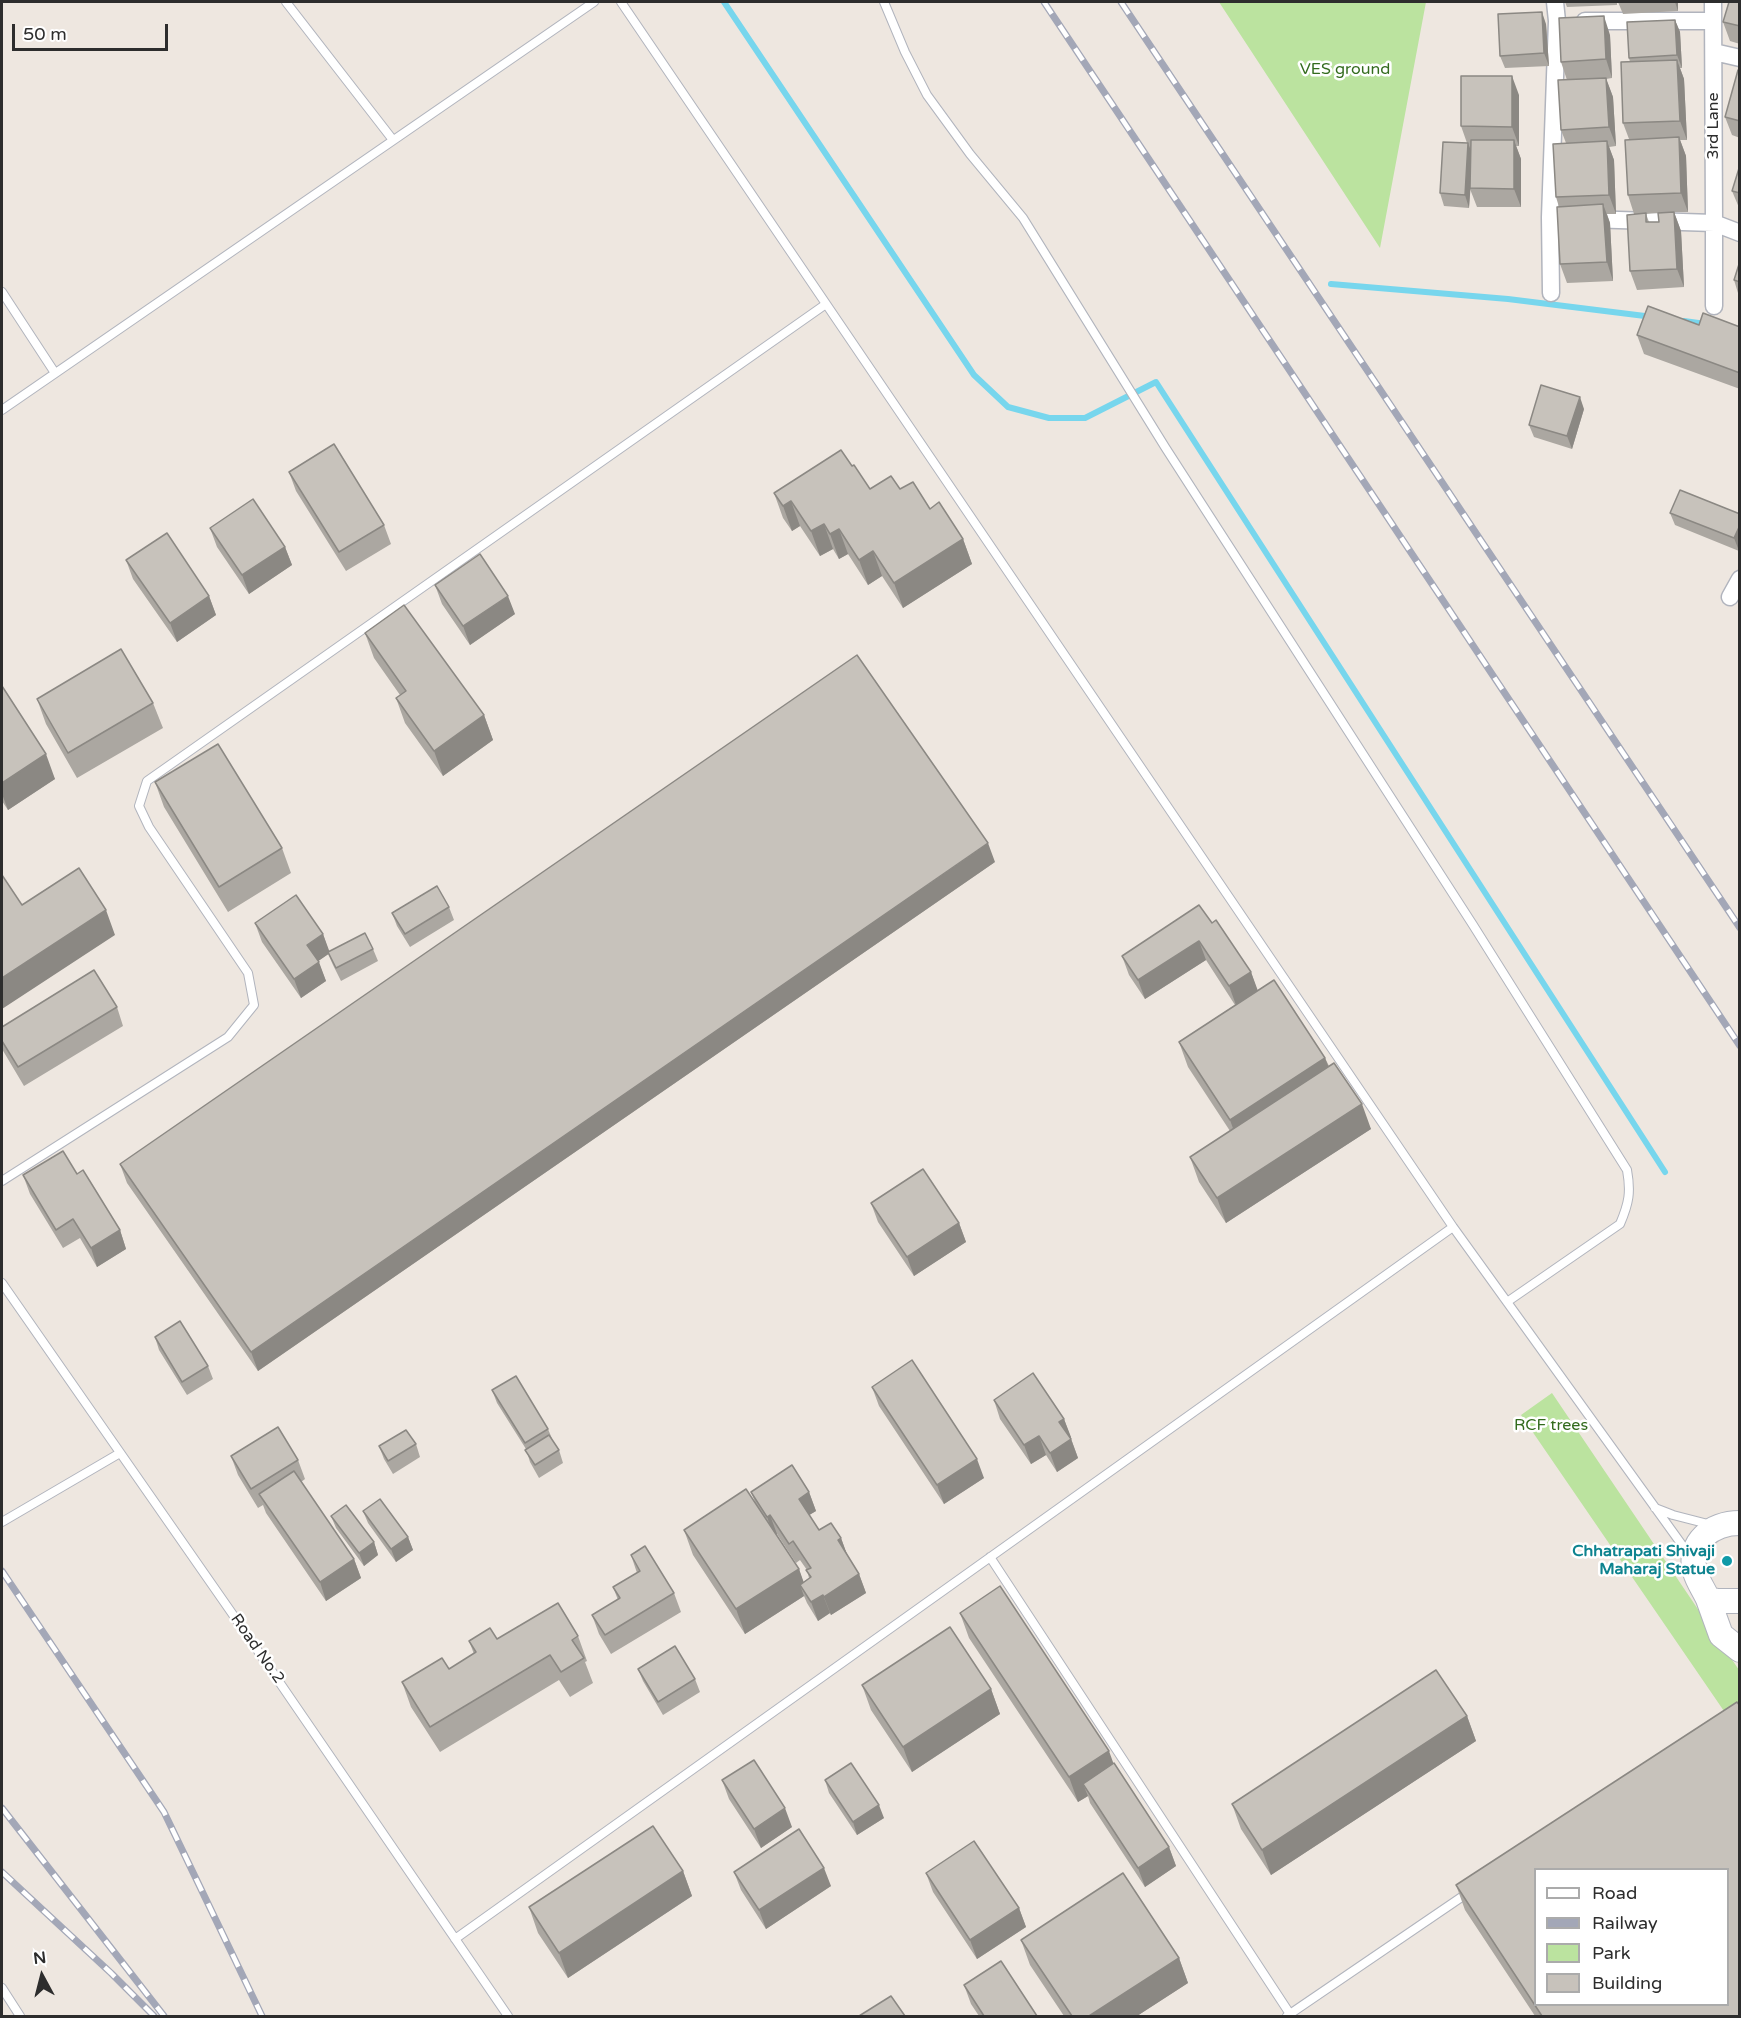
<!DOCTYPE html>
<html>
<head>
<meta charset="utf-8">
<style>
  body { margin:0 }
  #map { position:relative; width:1741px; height:2018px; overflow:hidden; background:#eee7e0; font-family:"Varela Round",sans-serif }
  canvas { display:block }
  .frame { position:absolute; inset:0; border:3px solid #2d2d2d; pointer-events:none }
  .legend { position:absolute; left:1534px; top:1868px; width:195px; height:138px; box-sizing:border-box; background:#fff; border:2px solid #ababab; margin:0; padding:8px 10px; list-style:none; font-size:18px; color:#2d2d2d }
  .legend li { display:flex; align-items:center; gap:12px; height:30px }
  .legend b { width:30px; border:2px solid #ababab }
  .north { position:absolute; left:12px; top:1946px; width:60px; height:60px; -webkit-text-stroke:4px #fff; paint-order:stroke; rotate:353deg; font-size:16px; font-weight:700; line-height:24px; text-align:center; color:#2d2d2d }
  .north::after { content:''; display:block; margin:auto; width:21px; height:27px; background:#2d2d2d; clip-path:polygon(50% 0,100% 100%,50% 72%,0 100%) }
  .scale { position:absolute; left:12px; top:24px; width:156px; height:27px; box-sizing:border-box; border:3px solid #2d2d2d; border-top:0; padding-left:8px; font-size:18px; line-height:21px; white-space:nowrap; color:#2d2d2d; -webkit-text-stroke:4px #fff; paint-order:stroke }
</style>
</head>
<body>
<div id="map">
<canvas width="1741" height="2018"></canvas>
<div class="frame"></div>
<ul class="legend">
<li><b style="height:8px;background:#fff"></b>Road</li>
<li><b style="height:8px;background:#a3a7b7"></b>Railway</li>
<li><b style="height:16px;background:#bbe39f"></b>Park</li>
<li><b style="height:16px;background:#c7c2bb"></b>Building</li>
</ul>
<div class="north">N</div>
<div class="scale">50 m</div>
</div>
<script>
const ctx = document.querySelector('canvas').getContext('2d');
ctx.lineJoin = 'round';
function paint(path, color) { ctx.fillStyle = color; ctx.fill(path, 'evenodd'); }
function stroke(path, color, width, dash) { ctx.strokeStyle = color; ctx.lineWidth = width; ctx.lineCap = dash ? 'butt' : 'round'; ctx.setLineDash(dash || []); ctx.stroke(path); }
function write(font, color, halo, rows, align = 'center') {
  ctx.font = font + ' "Varela Round",sans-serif'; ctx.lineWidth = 5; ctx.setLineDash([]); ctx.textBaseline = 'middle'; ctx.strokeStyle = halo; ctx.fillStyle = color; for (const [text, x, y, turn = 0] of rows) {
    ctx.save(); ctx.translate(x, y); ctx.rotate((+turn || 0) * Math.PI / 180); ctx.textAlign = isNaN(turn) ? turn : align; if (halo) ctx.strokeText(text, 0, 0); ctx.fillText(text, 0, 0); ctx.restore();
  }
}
paint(new Path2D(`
  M1219,2H1426L1380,248Z
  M1552,1393L1739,1670V1733L1521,1415Z`), '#bbe39f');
stroke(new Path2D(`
  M724,2L974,375L1008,407L1049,418H1085L1156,382L1665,1172
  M1331,284L1508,299L1653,317
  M1684,321L1706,324`), '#77d6ed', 6);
const lane = new Path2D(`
  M286,2L393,140
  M621,2L1453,1227L1690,1556
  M884,2L905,52L927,95L970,154L1023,218L1165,447L1473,925L1627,1170C1631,1192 1629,1203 1620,1224L1507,1302
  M2,292L55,373
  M2,410L594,2
  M2,1181L228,1037L254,1005L248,973L149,827L139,806L147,781L826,304
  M2,1283L245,1632L508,2016
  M1655,1508L1673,1515L1712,1525
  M2,1522L120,1453
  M990,1557L1290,2014
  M455,1939L1453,1227
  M2,1988L20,2016
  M1287,2016L1469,1892`);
const street = new Path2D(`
  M1713,2L1714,223L1740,233
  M1585,21H1713
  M1714,52L1740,58
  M1587,219L1714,223V306
  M1551,293L1550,217L1557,21L1555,2
  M1730,597L1740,579`);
const secondary = new Path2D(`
  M1740,1523C1712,1523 1687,1542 1695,1572C1698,1582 1704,1590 1708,1599L1717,1601H1740
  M1708,1599L1721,1635L1740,1650`);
stroke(lane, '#b1b4bd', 10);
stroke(street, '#b1b4bd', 19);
stroke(secondary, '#b1b4bd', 26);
stroke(lane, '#fff', 8);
stroke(street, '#fff', 16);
stroke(secondary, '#fff', 24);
const rail = new Path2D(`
  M1044,2L1740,1046
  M1121,2L1740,928
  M2,1571L164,1812L262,2016
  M2,1808L164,2016
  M2,1872L111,1973L154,2016`);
stroke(rail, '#a3a7b7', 7);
stroke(rail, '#fff', 4.5, [14]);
paint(new Path2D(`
  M1565,2H1617V5L1567,7Z
  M1618,2H1678V11L1623,14Z
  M1740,2V44L1730,41L1723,22Z
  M1675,20L1680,32L1682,68H1680L1684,79L1687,140H1680L1686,156L1688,212H1674L1681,231L1684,287L1637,290L1630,271L1634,214L1628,195L1629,139L1623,123L1630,62L1629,58ZM1658,213L1659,222H1649L1646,214Z
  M1546,24L1549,66L1505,68L1500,56Z
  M1610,35L1612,78L1606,79L1613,97L1616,146L1609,147L1614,160L1616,214H1607L1610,223L1613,281L1567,283L1560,264L1559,207L1556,197L1566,143L1561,130L1567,80L1561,62Z
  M1740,71V138L1732,135L1725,117Z
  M1519,95V146H1516L1521,159V207H1477L1470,189L1469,208L1444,206L1440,193L1467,143L1461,126Z
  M1740,165V210L1732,191Z
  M1740,261V293H1738L1734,280Z
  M1699,325L1740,327V389L1644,354L1637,335Z
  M1584,409L1572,449L1534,437L1529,425Z
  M852,466L870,489H900L930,509L963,539L972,564L903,608L882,576L868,585L848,554L839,559L833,549L820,556L800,526L792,531L783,518L774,493Z
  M289,472L384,525L391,544L346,571L296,491Z
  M1670,513L1740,514L1739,551L1675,525Z
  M210,528L285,547L292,565L249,594L217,547Z
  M126,560L209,596L216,615L177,642L133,579Z
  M435,585L515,614L470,645L442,604Z
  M365,633L484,715L493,740L443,776L405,723L396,698L400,695L374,658Z
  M2,686L55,779L8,810L2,801Z
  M37,699L153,703L163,728L77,778L46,724Z
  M155,782L282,848L291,873L228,912L164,807Z
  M995,862L258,1371L127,1183L120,1164Z
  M449,907L454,920L410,947L397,926L392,913Z
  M255,923L323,934L329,952L373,949L378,961L341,981L333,965L328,954L318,961L326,981L301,998L262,942Z
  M1212,923L1251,972L1257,990L1325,1058L1329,1066L1371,1129L1226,1223L1199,1182L1190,1157L1230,1131L1188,1067L1179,1042L1235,1005L1206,960L1145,999L1129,975L1122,956Z
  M117,1007L123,1026L24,1086L2,1049V1027Z
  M77,1174L120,1230L126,1249L97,1267L80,1238L63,1248L30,1194L23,1175Z
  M871,1203L959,1223L966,1242L914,1276L878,1222Z
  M155,1337L208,1366L213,1379L187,1395L159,1350Z
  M872,1387L984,1478L944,1504L879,1406Z
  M492,1390L548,1429L553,1441L559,1450L563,1463L539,1478L530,1462L526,1449L497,1403Z
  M994,1400L1064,1419L1078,1458L1057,1472L1046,1455L1031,1464L1000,1419Z
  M416,1444L420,1457L393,1474L384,1459L379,1446Z
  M231,1456L298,1460L305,1479L301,1482L354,1559L361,1578L326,1601L266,1513L263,1505L258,1508L238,1475Z
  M751,1492H809L816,1511L809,1515L819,1530L841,1538L847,1555L859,1574L866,1593L831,1615L830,1613L818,1621L807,1603L804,1596L745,1634L693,1555L684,1530L755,1502ZM776,1534H777L796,1563L800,1560L807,1570L809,1578L803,1582L799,1569Z
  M363,1511L408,1537L413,1550L396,1562L368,1523Z
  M331,1516L374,1542L378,1555L364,1566L336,1528Z
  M631,1555L674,1593L681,1612L611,1654L599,1634L592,1615L618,1600L613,1587L637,1573Z
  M960,1613L1114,1764L1169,1847L1176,1866L1145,1887L1090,1803L1088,1796L1078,1802L969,1638Z
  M578,1636L587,1661L585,1662L593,1683L570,1697L559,1680L440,1752L411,1707L402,1682L449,1669L474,1654L469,1641Z
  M638,1669L695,1679L700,1692L663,1715L643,1681Z
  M862,1685L991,1689L1000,1714L912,1772L871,1710Z
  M1467,1716L1476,1741L1271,1875L1241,1829L1232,1804Z
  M722,1780L792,1827L761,1848L729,1799Z
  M825,1780L884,1818L857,1835L829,1793Z
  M683,1871L692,1896L568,1978L538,1933L529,1907Z
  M734,1872L831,1886L766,1929L741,1890Z
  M926,1873L1019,1908L1026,1927L977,1959L933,1892Z
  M1456,1885L1740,2016H1535L1465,1910Z
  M1021,1940L1179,1958L1188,1983L1137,2016H1064L1030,1965Z
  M964,1985L1037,2016H979L971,2004Z`), '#aba7a1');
paint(new Path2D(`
  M1675,2H1678V11Z
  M1542,12L1546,24L1549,66L1544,53Z
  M1604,16L1610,35L1612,78L1606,59Z
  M1675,20L1680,32L1682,68L1677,55Z
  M1677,60L1684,79L1687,140L1680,121Z
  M1512,76L1519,95V146L1512,127Z
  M1606,78L1613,97L1616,146L1609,127Z
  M1679,137L1686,156L1688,212L1681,193Z
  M1514,140L1521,159V207L1514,189Z
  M1607,141L1614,160L1616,214L1609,195Z
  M1468,143L1473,156L1469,208L1465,195Z
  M1603,204L1610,223L1613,281L1607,262Z
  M1674,212L1681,231L1684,287L1677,269Z
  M1580,397L1584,409L1572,449L1567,436Z
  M791,501L800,526L792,531L783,506Z
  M824,524L833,549L820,556L811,531Z
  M1740,525V549L1739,551L1734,538Z
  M839,529L848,554L839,559L830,534Z
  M963,539L972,564L903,608L894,583Z
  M285,547L292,565L249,594L242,575Z
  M873,551L882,576L868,585L859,560Z
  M209,596L216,615L177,642L170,623Z
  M508,596L515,614L470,645L463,626Z
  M484,715L493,740L443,776L434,751Z
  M46,754L55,779L8,810L2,794V783Z
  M988,843L995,862L258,1371L251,1352Z
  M106,910L115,935L2,1009V978Z
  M323,934L330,953L314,964L307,945Z
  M1199,941L1206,960L1145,999L1138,980Z
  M319,962L326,981L301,998L294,979Z
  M1251,972L1258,991L1236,1005L1229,986Z
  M1325,1058L1335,1083L1239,1145L1230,1120Z
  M1362,1104L1371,1129L1226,1223L1217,1198Z
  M959,1223L966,1242L914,1276L907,1257Z
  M120,1230L126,1249L97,1267L91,1248Z
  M1064,1419L1071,1437L1066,1441L1059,1422Z
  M1039,1436L1046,1455L1031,1464L1024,1445Z
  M1071,1439L1078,1458L1057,1472L1050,1453Z
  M977,1459L984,1478L944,1504L937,1485Z
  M809,1492L816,1511L806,1517L799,1499Z
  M770,1515L777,1534L774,1536L767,1517Z
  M408,1537L413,1550L396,1562L391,1549Z
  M841,1538L848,1557L838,1540Z
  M374,1542L378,1555L364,1566L359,1553Z
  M354,1559L361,1578L326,1601L320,1582Z
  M799,1569L808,1594L800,1585L804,1596L745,1634L736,1609Z
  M859,1574L866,1593L831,1615L824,1597Z
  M823,1595L830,1613L818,1621L811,1602Z
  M991,1689L1000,1714L912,1772L903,1747Z
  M1467,1716L1476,1741L1271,1875L1262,1850Z
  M1109,1751L1118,1776L1083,1784L1088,1796L1078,1802L1069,1777Z
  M879,1805L884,1818L857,1835L853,1822Z
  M785,1808L792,1827L761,1848L754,1829Z
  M1169,1847L1176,1866L1145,1887L1138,1868Z
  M824,1868L831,1886L766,1929L759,1910Z
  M683,1871L692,1896L568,1978L559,1953Z
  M1019,1908L1026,1927L977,1959L970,1940Z
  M1179,1958L1188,1983L1137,2016H1089Z`), '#8b8883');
const building = new Path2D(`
  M1729,2H1740V26L1723,22Z
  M1542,12L1544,53L1500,56L1498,14Z
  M1604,16L1606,59L1561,62L1559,18Z
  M1675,20L1677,55L1629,58L1627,22Z
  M1677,60L1680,121L1623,123L1621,62Z
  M1738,70L1740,71V121L1725,117Z
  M1461,76H1512V127L1461,126Z
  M1606,78L1609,127L1561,130L1558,80Z
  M1679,137L1681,193L1628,195L1625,140Z
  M1471,140H1514V189L1470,188Z
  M1607,141L1609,195L1556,197L1553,144Z
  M1443,142L1468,143L1465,195L1440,193Z
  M1740,165V193L1732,191Z
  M1603,204L1607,262L1560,264L1557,207Z
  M1674,212L1677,269L1630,271L1627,215L1646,213V222H1659L1658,213Z
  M1740,261V282L1734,280Z
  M1648,306L1699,325L1703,313L1740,327V373L1637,335Z
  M1541,385L1580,397L1567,436L1529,425Z
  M334,444L384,525L339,552L289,472Z
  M841,450L852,466L854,465L870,489L891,476L900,489L913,482L930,509L939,502L963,539L894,583L873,551L859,560L839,529L830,534L824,524L811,531L791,501L783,506L774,493Z
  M1680,490L1740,514V525L1734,538L1670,513Z
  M253,499L285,547L242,575L210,528Z
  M167,533L209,596L170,623L126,560Z
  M480,554L508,596L463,626L435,585Z
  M404,605L484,715L434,751L396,698L406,691L365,633Z
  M121,649L153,703L68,753L37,699Z
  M857,655L988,843L251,1352L120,1164Z
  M2,686L46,754L2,783Z
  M218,744L282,848L219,887L155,782Z
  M79,868L106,910L2,978V875L22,905Z
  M437,886L449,907L405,934L392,913Z
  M296,895L323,934L307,945L319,962L294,979L255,923Z
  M1199,905L1212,923L1216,920L1251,972L1229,986L1199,941L1138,980L1122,956Z
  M365,933L373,949L336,968L328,952Z
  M94,970L117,1007L18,1067L2,1041V1027Z
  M1274,980L1325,1058L1230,1120L1179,1042Z
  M1334,1063L1362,1104L1217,1198L1190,1157Z
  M63,1151L77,1174L83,1170L120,1230L91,1248L73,1219L56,1230L23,1175Z
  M923,1169L959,1223L907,1257L871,1203Z
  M180,1321L208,1366L182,1382L155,1337Z
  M912,1360L977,1459L937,1485L872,1387Z
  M1033,1373L1064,1419L1059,1422L1071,1439L1050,1453L1039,1436L1024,1445L994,1400Z
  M516,1376L548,1429L525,1443L492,1390Z
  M278,1427L298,1460L251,1489L231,1456Z
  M406,1430L416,1444L388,1461L379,1446Z
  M549,1435L559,1450L535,1465L525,1450Z
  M792,1465L809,1492L799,1499L819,1530L831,1523L841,1538L838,1540L859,1574L824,1597L823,1595L811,1602L800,1585L811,1577L806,1570L811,1568L793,1541L789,1544L770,1515L767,1517L751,1492Z
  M294,1471L354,1559L320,1582L259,1494Z
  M746,1489L799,1569L736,1609L684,1530Z
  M380,1499L408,1537L391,1549L363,1511Z
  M346,1505L374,1542L359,1553L331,1516Z
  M645,1546L674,1593L605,1635L592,1615L620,1598L613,1587L640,1571L631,1555Z
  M1000,1586L1109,1751L1069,1777L960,1613Z
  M558,1603L578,1636L572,1640L584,1658L561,1672L550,1655L430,1727L402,1682L442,1658L449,1669L476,1652L469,1641L490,1628L497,1639Z
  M950,1627L991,1689L903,1747L862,1685Z
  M675,1646L695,1679L658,1702L638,1669Z
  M1436,1670L1467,1716L1262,1850L1232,1804Z
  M1737,1702L1740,1706V2016H1542L1456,1885ZM1536,1869H1728V2004H1536Z
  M754,1760L785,1808L754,1829L722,1780Z
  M851,1763L879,1805L853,1822L825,1780Z
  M1114,1763L1169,1847L1138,1868L1083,1784Z
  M653,1826L683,1871L559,1953L529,1907Z
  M799,1829L824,1868L759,1910L734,1872Z
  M974,1841L1019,1908L970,1940L926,1873Z
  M1123,1873L1179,1958L1089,2016H1072L1021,1940Z
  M1001,1961L1037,2016H984L964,1985Z
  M891,1996L905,2016H859Z`);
paint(building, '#c7c2bb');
stroke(building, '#8b8883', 1.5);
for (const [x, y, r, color] of [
  [1727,1561,6,"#0f9aa8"]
]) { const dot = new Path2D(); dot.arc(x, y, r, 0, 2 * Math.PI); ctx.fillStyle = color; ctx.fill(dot); stroke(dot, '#fff', 2); }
write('16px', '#336b1d', '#fff', [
  ["VES ground",1345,70],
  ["RCF trees",1551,1426]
]);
write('16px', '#2d2d2d', '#fff', [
  ["3rd Lane",1714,126,-90],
  ["Road No.2",257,1649,55]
]);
write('bold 16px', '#0d838f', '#fff', [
  ["Chhatrapati Shivaji",1715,1552],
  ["Maharaj Statue",1715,1570]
], 'right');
</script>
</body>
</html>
